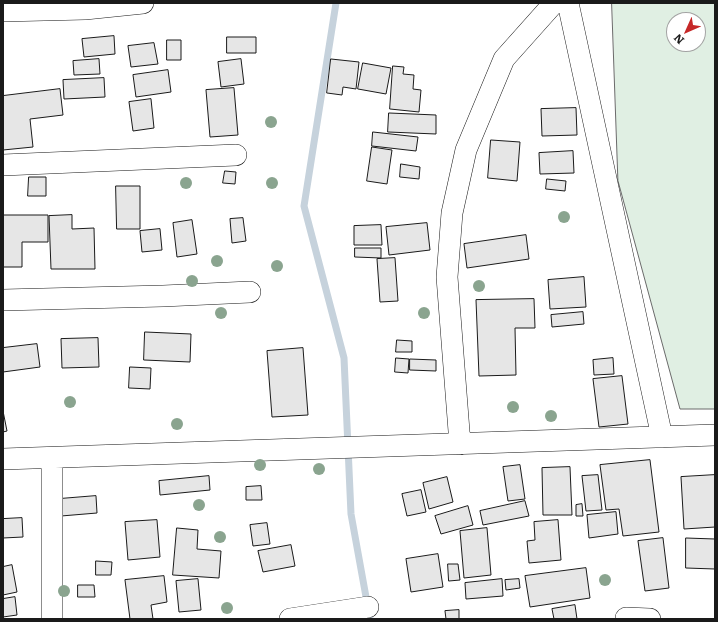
<!DOCTYPE html>
<html>
<head>
<meta charset="utf-8">
<style>
  body { margin:0 }
  #map { position:relative; width:718px; height:622px; overflow:hidden; background:#fff; font-family:Literata,serif }
  canvas { display:block }
  .frame { position:absolute; inset:0; border:4px solid #1a1a1a; pointer-events:none }
  .north { position:absolute; left:666px; top:12px; width:40px; height:40px; box-sizing:border-box; background:#fff; border:1px solid #a3a3a3; border-radius:50%; rotate:225deg; font-size:11px; font-weight:700; line-height:16px; text-align:center; color:#1a1a1a }
  .north::after { content:''; display:block; margin:auto; width:14px; height:18px; background:#c62828; clip-path:polygon(50% 0,100% 100%,50% 72%,0 100%) }
</style>
</head>
<body>
<div id="map">
<canvas width="718" height="622"></canvas>
<div class="frame"></div>
<div class="north">N</div>
</div>
<script>
const ctx = document.querySelector('canvas').getContext('2d');
ctx.lineJoin = 'round';
function paint(path, color) { ctx.fillStyle = color; ctx.fill(path, 'evenodd'); }
function stroke(path, color, width, dash) { ctx.strokeStyle = color; ctx.lineWidth = width; ctx.lineCap = dash ? 'butt' : 'round'; ctx.setLineDash(dash || []); ctx.stroke(path); }
const green = new Path2D(`
  M612,3H715V409H680L618,181ZM674,20H698V44H674Z`);
paint(green, '#e0efe3');
stroke(green, '#6a6a6a', 1);
stroke(new Path2D(`
  M336,3L304,206L344,358L351,514L370,619`), '#c6d2dc', 7);
const building = new Path2D(`
  M114,36L115,54L84,57L82,39Z
  M227,37H256V53H227Z
  M167,40H181V60H167Z
  M154,43L158,64L131,67L128,46Z
  M99,59L100,74L74,75L73,61Z
  M241,59L244,84L221,87L218,62Z
  M331,59L359,62L356,89L343,87L342,95L327,93Z
  M363,63L391,68L386,94L358,89Z
  M393,66L404,67L403,74L414,75L413,89L421,90L419,112L390,109Z
  M168,70L171,92L136,97L133,75Z
  M104,78L105,97L64,99L63,80Z
  M234,88L238,135L210,137L206,90Z
  M60,89L63,115L30,119L33,147L3,150V96Z
  M151,99L154,128L133,131L129,102Z
  M576,108L577,135L542,136L541,109Z
  M389,113L436,115V134L388,132Z
  M373,132L418,137L416,151L372,146Z
  M491,140L520,142L517,181L488,178Z
  M372,147L392,150L387,184L367,181Z
  M573,151L574,173L540,174L539,153Z
  M401,164L420,167L419,179L400,177Z
  M225,171L236,172L235,184L223,183Z
  M29,177H46V196H28Z
  M547,179L566,181L565,191L546,189Z
  M116,186H140V229H117Z
  M3,215H48V242H22V267H3Z
  M72,215V229L94,228L95,269H51L49,216Z
  M243,218L246,241L232,243L230,219Z
  M192,220L197,254L177,257L173,223Z
  M427,223L430,250L389,255L386,227Z
  M381,225L382,245H354V226Z
  M160,229L162,250L142,252L140,231Z
  M526,235L529,259L467,268L464,244Z
  M355,248H381V258L355,257Z
  M395,258L398,301L380,302L377,259Z
  M584,277L586,307L550,309L548,280Z
  M534,299L535,328H515L516,375L479,376L476,300Z
  M583,312L584,324L552,327L551,315Z
  M145,332L191,334L190,362L144,360Z
  M98,338L99,367L62,368L61,339Z
  M397,340L412,341V352H396Z
  M37,344L40,367L3,372V348Z
  M303,348L308,415L272,417L267,351Z
  M396,358L409,359L408,373L395,372Z
  M613,358L614,374L594,375L593,360Z
  M410,359L436,360V371L410,370Z
  M130,367L151,368L150,389L129,388Z
  M622,376L628,424L599,427L593,379Z
  M3,411L7,431L3,432Z
  M650,460L659,532L623,536L619,509L606,510L600,465Z
  M520,465L525,499L508,501L503,467Z
  M570,467L572,515H543L542,468Z
  M598,475L602,510L586,511L582,476Z
  M715,475V527L684,529L681,477Z
  M209,476L210,490L160,495L159,481Z
  M447,477L453,502L429,509L423,483Z
  M261,486L262,500H246V487Z
  M421,490L426,512L407,516L402,494Z
  M96,496L97,513L61,516L59,499Z
  M525,501L529,516L483,525L480,511Z
  M582,504L583,516H576V505Z
  M468,506L473,525L441,534L435,516Z
  M616,512L618,534L589,538L587,515Z
  M22,518L23,537L3,538V519Z
  M157,520L160,557L128,560L125,522Z
  M558,520L561,560L529,563L527,541L535,540L534,522Z
  M267,523L270,544L253,546L250,525Z
  M177,528L198,530L197,549L221,551L219,578L173,575Z
  M487,528L491,575L464,578L460,531Z
  M663,538L669,588L645,591L638,541Z
  M686,538L715,539V569L686,568Z
  M291,545L295,566L263,572L258,551Z
  M438,554L443,587L411,592L406,559Z
  M96,561L112,562L111,575H96Z
  M448,564H458L460,580L449,581Z
  M12,565L17,592L3,595V567Z
  M586,568L590,598L530,607L525,576Z
  M164,576L167,602L151,605L153,619H130L125,580Z
  M198,579L201,610L179,612L176,581Z
  M502,579L503,596L466,599L465,583Z
  M519,579L520,588L506,590L505,580Z
  M78,585H94L95,597H78Z
  M15,597L17,615L3,617V599Z
  M575,605L577,619H554L552,609Z
  M459,610V619H446L445,611Z`);
paint(building, '#e6e6e6');
stroke(building, '#1a1a1a', 1);
const street = new Path2D(`
  M568,3L662,437
  M3,11L85,9L143,3
  M3,165L236,155
  M3,300L163,296L250,292
  M460,444L447,277L452,213L466,150L504,59L554,3
  M3,459L715,435
  M626,618L650,619
  M52,619V458
  M290,619L368,607`);
stroke(street, '#1a1a1a', 22);
stroke(street, '#fff', 21);
ctx.fillStyle = '#8aa48f';
for (const [x, y] of [
  [271,122],
  [186,183],
  [272,183],
  [564,217],
  [217,261],
  [277,266],
  [192,281],
  [479,286],
  [221,313],
  [424,313],
  [70,402],
  [513,407],
  [551,416],
  [177,424],
  [260,465],
  [319,469],
  [199,505],
  [220,537],
  [605,580],
  [64,591],
  [227,608]
]) { ctx.beginPath(); ctx.arc(x, y, 6, 0, 2 * Math.PI); ctx.fill(); }
</script>
</body>
</html>
